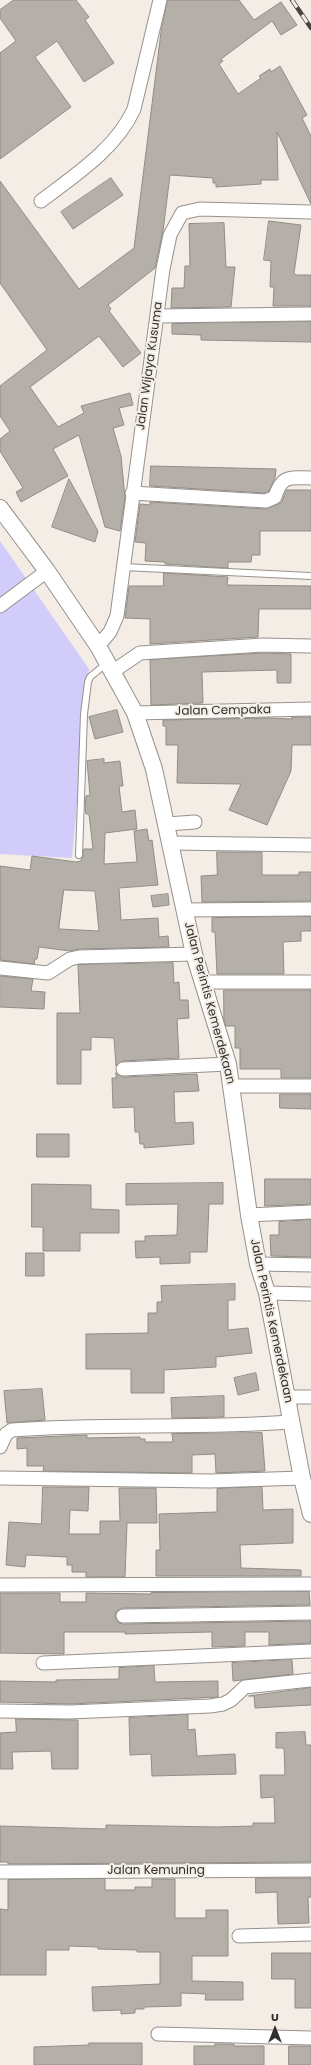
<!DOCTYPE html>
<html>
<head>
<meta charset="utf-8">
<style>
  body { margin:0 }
  #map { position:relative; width:311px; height:2065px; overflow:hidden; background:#f3ede6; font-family:Poppins,sans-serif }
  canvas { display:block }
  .north { position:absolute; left:255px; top:2009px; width:40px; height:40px; -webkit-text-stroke:3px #f3ede6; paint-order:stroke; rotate:0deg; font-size:11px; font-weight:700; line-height:16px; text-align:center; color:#312f2c }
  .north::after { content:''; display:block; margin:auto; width:14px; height:18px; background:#312f2c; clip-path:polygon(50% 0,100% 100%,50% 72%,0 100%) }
</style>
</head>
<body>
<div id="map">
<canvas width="311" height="2065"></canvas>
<div class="north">U</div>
</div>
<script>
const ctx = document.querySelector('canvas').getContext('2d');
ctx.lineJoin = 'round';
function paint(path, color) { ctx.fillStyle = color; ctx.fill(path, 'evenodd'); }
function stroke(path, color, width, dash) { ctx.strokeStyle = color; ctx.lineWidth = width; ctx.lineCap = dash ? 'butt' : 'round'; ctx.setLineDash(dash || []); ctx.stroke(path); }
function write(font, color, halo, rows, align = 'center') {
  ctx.font = font + ' Poppins,sans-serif'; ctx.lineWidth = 4; ctx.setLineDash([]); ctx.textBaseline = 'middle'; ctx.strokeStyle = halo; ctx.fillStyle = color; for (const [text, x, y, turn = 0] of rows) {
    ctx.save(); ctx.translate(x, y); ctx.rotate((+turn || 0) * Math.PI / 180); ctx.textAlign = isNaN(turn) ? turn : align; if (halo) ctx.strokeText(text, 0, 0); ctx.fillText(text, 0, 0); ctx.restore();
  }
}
paint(new Path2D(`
  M0,541L89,669L72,858L0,854Z`), '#d1ccf9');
const building = new Path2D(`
  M14,0H76L89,17L85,20L114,63L84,82L57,41L35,57L71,107L0,159V53L16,41L0,18V10Z
  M168,0H239L254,20L281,2L297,25L281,35L272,21L221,59L223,61L219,64L238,94L261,78L259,76L270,69L271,72L280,66L307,115L302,118L311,136V204L277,132L278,180H261V184L216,187V183H213V178L170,175L163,231L155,268L108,305L111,309L109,311L141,353L123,367L99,336L30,387L58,427L84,413L81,406L130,393L133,405L119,408L124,425L113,428L121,456L125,498L120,531L105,527L79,435L53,449L68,476L21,502L16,492L23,488L0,451V439L10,431L0,416V386L47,350L0,283V181L79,289L134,248L161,32Z
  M111,178L123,195L73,229L61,212Z
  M269,221L301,225L294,273L296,275H311V306H273L274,287H270L271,261L264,260Z
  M224,223L226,267H235L231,307L171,308L172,288H184L185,266H190L189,224Z
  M311,322V342L201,340V335L172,334V324Z
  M151,466L276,469L275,478L269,491L265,493L150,486Z
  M69,479L98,531L95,542L52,527Z
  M287,490H311V531H260V555H252L251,562H228V568L165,564V562L145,561L146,543L135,542L140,504L150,505V502L266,509L281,503Z
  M164,573L228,577L227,585L311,586V609H259L258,637L150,644V619L125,618L129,586H163Z
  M263,653L291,654V683H277V670L202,672L203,703L151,705L150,660Z
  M117,710L123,732L95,739L89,717Z
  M292,717H311V745H292L291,771L267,825L229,810L241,784L177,783L178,745H166V726H163V720L268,718L292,719Z
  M104,759V763L120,761L123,786H119L122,812L135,810L137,829L105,833L104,864L137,862L134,831L147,829L149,841L152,840L158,885L119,888L121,920L158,918L159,937L168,936L169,947L79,949L70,951L39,947L37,959H35L34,964L0,960V866L30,870L32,856L76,862L81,861L84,849H93L89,814H86L85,808L86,796L90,795L87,761ZM64,890L95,891L99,931L59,929Z
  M217,852H262V875H299V872H311V901L202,902L201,876L217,875Z
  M168,894L169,905L153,907L151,896Z
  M311,917V931H301V941L283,942L284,974H217L215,932H212V918Z
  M173,963L174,983L179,982L180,1000H188L189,1018L177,1019L179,1058L123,1061L116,1066L114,1038L91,1037V1050H81V1084H57V1013H80L78,965Z
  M0,976L33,979L31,991L45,992L44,1009L0,1007Z
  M224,990H311V1078H281V1069H240V1048H235V1026H226L224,1020Z
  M116,1073L123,1077L197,1074L199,1091L174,1092L175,1123L193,1122L194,1144L144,1148V1144H140L139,1132H135L134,1107L113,1108L112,1078H116Z
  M280,1094H311V1109L280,1108Z
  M37,1134H69V1157H37Z
  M265,1179H311V1204L265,1206Z
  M223,1183V1204H209L207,1252H190V1263L160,1264V1257L136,1258L135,1241H145V1236L177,1235L178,1204L126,1205V1184Z
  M32,1184L91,1185V1209L119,1210V1233H80V1251H43V1227H32Z
  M311,1220V1257L271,1256L270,1235H279V1222Z
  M26,1253H44V1276H26Z
  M235,1284V1300H228V1330L248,1328L252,1353L216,1357V1367L164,1370V1393H131V1369H86V1334L148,1333V1313H157V1302H162L161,1286Z
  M256,1373L259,1390L238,1395L234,1378Z
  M42,1389L45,1420L7,1423L4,1391Z
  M224,1396V1417L172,1418L171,1398Z
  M262,1433L265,1471L216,1473L215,1454L192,1455V1473L43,1471L44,1466H27V1448L17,1449V1438L87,1435V1438L140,1437V1439H145V1442H173L172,1434Z
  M43,1487H89L88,1511L70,1510L69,1534H100V1521H120L119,1488H156L157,1523H127L125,1577H86V1572H72V1565H67V1557L26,1555L25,1567L6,1565L9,1522L41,1524Z
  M262,1487L263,1510L293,1509V1543L240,1545L241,1568L301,1570V1576H156V1550H160L159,1514L217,1512V1489Z
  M309,1592L310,1605L123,1608L116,1612L115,1617L119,1623L123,1624L311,1621V1643L269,1645V1632H245V1646L212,1647V1632H210L125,1634V1632H64V1654L0,1653V1593H60V1602H86V1593L151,1594V1593Z
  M292,1660L293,1674L233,1681L232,1663Z
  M154,1666L155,1682L218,1681V1697L70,1704L0,1702V1681L56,1682V1680L119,1679V1668Z
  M311,1688V1705L255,1708L254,1696H249Z
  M188,1715V1730L195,1729L197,1756L235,1754L236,1774L152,1776L151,1754L130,1755L129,1718Z
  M16,1719L78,1720V1769H52L51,1751L12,1752L13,1769H0V1733L16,1732Z
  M305,1732L306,1745H311V1862L8,1864V1862H0V1826L106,1829V1825L216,1827L253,1826V1823H275L274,1797L261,1798L260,1775H285L284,1748H276V1733Z
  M256,1878H311V1897H308L309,1923L278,1924L277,1892L256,1893Z
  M105,1879V1890H135V1887H152V1879H175V1918H206V1910H228V1956H192V1981L243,1982V2000H205L206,1994L181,1993V2006L144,2007V2009H135V2013L121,2014V2010L93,2011L92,1987L160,1984V1952H137V1950L98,1949V1947L69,1946V1950H46V1975H0V1909L8,1910V1880Z
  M272,1953H311V2008H295V1979H272Z
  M89,2043H142V2065H34V2047L89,2045Z
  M215,2044H234V2046H264V2065H194V2046H215Z
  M289,2046H311V2065H289Z`);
paint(building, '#b5afa9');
stroke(building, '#918c85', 1);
const service = new Path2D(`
  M123,567L311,576
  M79,855L84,714L88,682L90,677L107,663`);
const minor = new Path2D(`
  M41,201C75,175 116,149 134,109L160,0
  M157,316L311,314
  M132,493L266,501L275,497C282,474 290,478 311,478
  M0,606L47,571
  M98,646L110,632L117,616L163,269L170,235L182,213L200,209L311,212
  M112,672L140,653L263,645L311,646
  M135,713L311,709
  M167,824L195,822
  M171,843L311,845
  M184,910L311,909
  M0,968L48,973L70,959L79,957L194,954
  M202,982H311
  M123,1069L228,1064
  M232,1086H311
  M249,1215L311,1212
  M258,1264L311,1265
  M267,1293L311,1294
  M287,1397H311
  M0,1447L6,1434L12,1430C105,1423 198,1429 291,1422
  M0,1478L210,1481L302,1478
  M0,1585L311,1584
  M123,1616L311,1613
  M43,1663L311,1651
  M0,1711L70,1712L210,1706L223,1704L231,1700L245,1687L311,1680
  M0,1872L311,1870
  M239,1936L311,1934
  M158,2034L311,2038`);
const tertiary = new Path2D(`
  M0,508L47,571L98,646L135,713L154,769L194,954L228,1064L249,1215L258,1264L267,1293L302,1478L311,1514`);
stroke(service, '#97918b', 8);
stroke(minor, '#97918b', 15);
stroke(tertiary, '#97918b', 18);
stroke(service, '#fff', 6);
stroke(minor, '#fff', 13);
stroke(tertiary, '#fff', 16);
const rail = new Path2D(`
  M292,0L311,28`);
stroke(rail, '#484542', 4.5);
stroke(rail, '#f3ede6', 3, [9]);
write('12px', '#312f2c', '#f3ede6', [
  ["Jalan Wijaya Kusuma",150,366,-82],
  ["Jalan Cempaka",223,711,-1],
  ["Jalan Perintis Kemerdekaan",209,1003,75],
  ["Jalan Perintis Kemerdekaan",271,1321,78],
  ["Jalan Kemuning",156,1871]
]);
</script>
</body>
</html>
